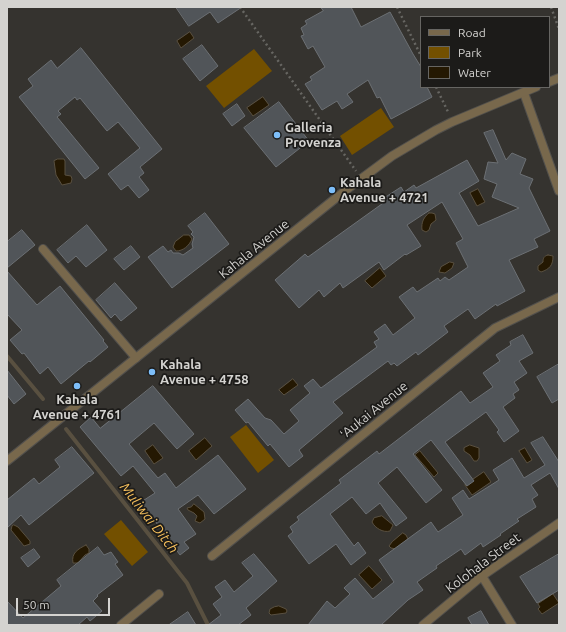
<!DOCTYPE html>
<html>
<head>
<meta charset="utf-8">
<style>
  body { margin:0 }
  #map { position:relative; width:566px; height:632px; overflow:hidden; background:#35332f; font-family:Ubuntu,sans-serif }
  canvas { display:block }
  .frame { position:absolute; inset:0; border:8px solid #d4d3d0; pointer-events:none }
  .legend { position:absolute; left:420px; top:16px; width:130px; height:72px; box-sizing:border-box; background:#1c1b19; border:1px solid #666562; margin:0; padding:5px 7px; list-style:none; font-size:12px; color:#d4d3d0 }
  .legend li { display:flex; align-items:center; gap:8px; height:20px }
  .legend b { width:20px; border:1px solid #666562 }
  .scale { position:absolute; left:16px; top:598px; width:94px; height:18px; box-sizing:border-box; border:2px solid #d4d3d0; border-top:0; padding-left:5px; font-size:12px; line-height:14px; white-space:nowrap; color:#d4d3d0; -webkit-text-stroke:3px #1c1b19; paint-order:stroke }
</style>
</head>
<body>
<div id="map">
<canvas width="566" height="632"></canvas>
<div class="frame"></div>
<ul class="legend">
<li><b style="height:5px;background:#78684c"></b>Road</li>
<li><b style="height:11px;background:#735000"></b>Park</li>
<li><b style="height:11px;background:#241802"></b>Water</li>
</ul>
<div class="scale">50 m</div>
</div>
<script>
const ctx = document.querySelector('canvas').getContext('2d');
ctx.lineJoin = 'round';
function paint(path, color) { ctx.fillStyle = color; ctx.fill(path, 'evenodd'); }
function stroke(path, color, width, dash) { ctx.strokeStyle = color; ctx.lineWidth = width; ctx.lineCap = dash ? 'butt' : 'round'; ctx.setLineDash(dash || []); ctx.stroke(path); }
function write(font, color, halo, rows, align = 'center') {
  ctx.font = font + ' Ubuntu,sans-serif'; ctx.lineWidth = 3.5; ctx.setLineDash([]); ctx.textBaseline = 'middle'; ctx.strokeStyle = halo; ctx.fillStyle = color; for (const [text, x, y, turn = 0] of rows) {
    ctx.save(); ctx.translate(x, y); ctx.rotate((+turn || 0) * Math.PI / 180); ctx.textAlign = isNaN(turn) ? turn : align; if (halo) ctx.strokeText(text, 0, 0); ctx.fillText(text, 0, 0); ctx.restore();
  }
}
paint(new Path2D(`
  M254,49L272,71L224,108L206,86Z
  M381,108L394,127L352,155L340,136Z
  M246,425L274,460L258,473L230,437Z
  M121,520L148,552L132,566L104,534Z`), '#735000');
const water = new Path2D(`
  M190,32L194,38L181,48L177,41Z
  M263,97L269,105L253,116L247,108Z
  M58,159H64L65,161V175L71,176L72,179L71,183L62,185L56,175L54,161Z
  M478,189L485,202L477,206L470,193Z
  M429,213H432L435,214L436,220L431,224L429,230L426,232L422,230C421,222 424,217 429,213Z
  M184,235H189L192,239C189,246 183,251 176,251L173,247L175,242Z
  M548,255L553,256C553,265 550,269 541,272L538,270V266L543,262C543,258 544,256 548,255Z
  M450,262L454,263L452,268L445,273L439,272L441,267Z
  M380,268L386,276L372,288L365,281Z
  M293,379L298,385L284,395L279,390Z
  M205,438L212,446L196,460L189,451Z
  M153,445L163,458L154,464L145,451Z
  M470,445L479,448V458L477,461H474L470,455L464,451V448Z
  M525,448L532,460L527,463L519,451Z
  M420,451L438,473L434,477L415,455Z
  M484,472L491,482L472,495L465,485Z
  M194,504L204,512L205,519L200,523L195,521L197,516L194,513L188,510L187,508L191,507Z
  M382,516L393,525L390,531C383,533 375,528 372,522L374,518Z
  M14,525L18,527L30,541V544L24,546L11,530L12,526Z
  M403,533L406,535L408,539L396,549L391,548L389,546L392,542Z
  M86,545L89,549V553L85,555L78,563H73C71,553 78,549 86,545Z
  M369,566L382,580L372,589L359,575Z
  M553,594L559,603L542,614L538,609L540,607L538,604Z
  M279,606L286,609L287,611L286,613L271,615L269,613L270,609L274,607Z`);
paint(water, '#241802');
stroke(water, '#595040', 1);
stroke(new Path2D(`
  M7,356L43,399
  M66,429L187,583L208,625`), '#595040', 4);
const building = new Path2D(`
  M176,7H242L218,23L210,12L189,26Z
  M321,7H351L361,27L390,12L413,54L421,67V87H427L432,97L391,119L380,97L377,98L368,80L347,94L353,102L342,109L337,101L322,110L305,84L312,80L310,77L325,67L313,46L308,49L301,36L304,35L301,28L307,24L305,21L323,11Z
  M202,45L218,66L200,81L183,59Z
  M81,48L162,149L140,167L144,173L139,177L149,190L139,198L128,185L121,190L108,174L140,148L118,122L107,131L80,98L77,100L75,97L58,111L61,114L57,117L99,168L85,179L19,97L33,86L28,79L51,60L57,68Z
  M279,102L309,141L276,167L244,128Z
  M237,104L245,116L232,126L223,114Z
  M493,130L506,160L512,153L526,159L520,174L533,179L529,188L550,231L534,239L538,247L509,260L525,291L497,306L496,304L475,319L468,309L444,326L448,332L418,355L416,352L397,366L394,363L391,365L388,361L333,402L343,413L299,450L303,456L289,467L270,444L268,446L248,422L246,423L235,410L248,399L265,418L271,420L284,434L299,421L290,410L310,393L304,386L313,379L321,388L377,347L374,342L379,339L374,332L385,324L393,335L415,318L399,297L413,287L417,292L438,278L440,281L445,277L449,280L468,267L456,243L463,239L442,202L407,225L421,246L406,255L405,254L384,270L379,262L343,288L340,283L324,297L319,290L299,308L275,280L305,254L308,257L386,201L384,198L401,187L404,192L414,185L416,188L467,160L479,181L459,193L478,226L519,208L492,197L497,184L484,179L488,162L498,163L484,133Z
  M205,213L229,244L172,288L148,257L163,246L168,252L171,250L173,253H179L183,255L193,248L192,244L194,237L191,234L193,232L188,226Z
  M87,225L107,250L86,267L76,256L68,263L57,250Z
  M22,230L35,245L7,268V242Z
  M131,246L140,257L124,270L114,259Z
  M7,271L37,305L60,286L104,340L103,341L108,347L90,362L89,361L61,384L48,367L40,374L24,353L22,354L10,340L22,330L7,314Z
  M115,283L137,308L121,321L115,314L111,318L96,300Z
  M523,335L533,353L519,361L527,373L514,382L519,390L513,394L515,398L503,407L519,431L504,442L497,432L499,430L486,412L445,442L474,481L467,486L431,440L413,454L442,490L426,503L397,467L378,483L407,518L396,526L380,503L366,514L352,497L330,514L354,546L358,542L366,553L351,565L336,544L309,564L288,536L293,532L290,527L299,520L297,517L341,483L339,480L377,451L379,454L461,391L470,403L493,387L483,373L500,361L496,355L511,345L510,342Z
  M559,364V399L552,403L537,377Z
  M7,370L26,394L14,404L7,395Z
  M153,386L194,434L177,449L154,423L129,444L158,478L165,473L176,488L218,455L246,489L214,514L198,495L178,509L196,534L184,542L189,548L180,555L141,502L155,493L133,466L121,476L80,427L91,417L100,428Z
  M543,437L559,462V489L550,473L531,485L538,495L532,499L536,507L517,519L519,521L500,534L501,535L483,547L481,543L465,555L461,549L436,566L437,568L417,582L423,590L408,600L381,625H308L327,601L335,608L350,594L344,588L355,578L373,599L394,582L379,560L431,522L438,532L463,515L452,498L463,490L469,499L499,480L493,470L512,458L524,478L545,465L531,443Z
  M72,447L94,473L29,525L21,515L7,528V500L34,478L39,484L60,467L55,460Z
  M98,547L104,555L111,552L118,562L115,564L123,575L97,595L98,596L93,601L102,611L90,621L87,617L78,625H7V601L23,618L61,586L57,580Z
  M34,549L40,557L28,567L21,558Z
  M254,554L277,581L246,608L251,615L238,625H208L221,615L213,604L222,597L215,587L225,580L234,592L253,576L242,563Z
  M559,554V590L537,603L520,577Z
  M481,611L489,625H472L468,618Z
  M188,612L196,625H169Z`);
paint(building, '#515559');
stroke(building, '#6c7074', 1);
const minor = new Path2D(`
  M524,93L559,191
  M43,249L136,358
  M212,556L495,328L559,297
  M482,576L512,625
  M121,625L159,594
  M423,625L482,576L559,523`);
const tertiary = new Path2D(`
  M549,82L559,78
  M7,461L346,190L392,156L436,130L452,122L536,87`);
stroke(minor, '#52504c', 10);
stroke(tertiary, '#52504c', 10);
stroke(new Path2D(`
  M240,7L356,171
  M397,7L421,56
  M551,7L559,29
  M436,87L449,114`), '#676662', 2.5, [2, 3]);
stroke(minor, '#78684c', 8);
stroke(tertiary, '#78684c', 8);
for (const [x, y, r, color] of [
  [277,135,4,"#7dbef9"],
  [332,190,4,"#7dbef9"],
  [152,372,4,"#7dbef9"],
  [77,386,4,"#7dbef9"]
]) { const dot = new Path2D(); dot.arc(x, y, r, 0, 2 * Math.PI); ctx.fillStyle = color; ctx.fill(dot); stroke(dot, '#1c1b19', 1.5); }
write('bold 13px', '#d4d3d0', '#1c1b19', [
  ["Galleria",285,128],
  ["Provenza",285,143],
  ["Kahala",340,183],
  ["Avenue + 4721",340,198],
  ["Kahala",160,365],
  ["Avenue + 4758",160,380],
  ["Kahala",77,400,"center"],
  ["Avenue + 4761",77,415,"center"]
], 'left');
write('13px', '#d4d3d0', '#1c1b19', [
  ["Kahala Avenue",254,249,-39],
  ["ʻAukai Avenue",374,410,-39],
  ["Kolohala Street",483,563,-37]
]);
write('italic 14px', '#f7c05c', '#1c1b19', [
  ["Muliwai Ditch",149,518,52]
]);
</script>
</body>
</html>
